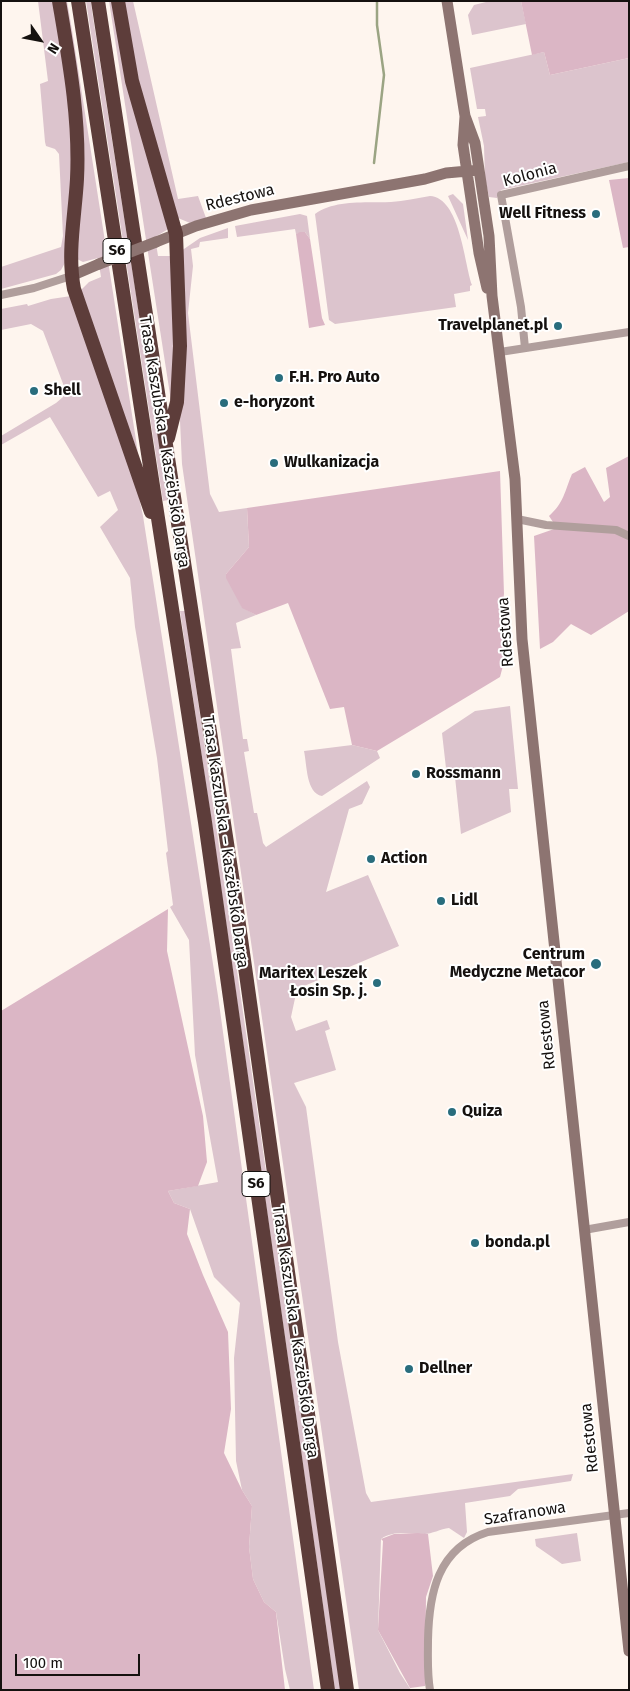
<!DOCTYPE html>
<html>
<head>
<meta charset="utf-8">
<style>
  body { margin:0 }
  #map { position:relative; width:630px; height:1691px; overflow:hidden; background:#fef5ee; font-family:"Fira Sans",sans-serif }
  canvas { display:block }
  .frame { position:absolute; inset:0; border:2px solid #15110f; pointer-events:none }
  .north { position:absolute; left:15px; top:15px; width:50px; height:50px; -webkit-text-stroke:4px #fff; paint-order:stroke; rotate:123deg; font-size:14px; font-weight:700; line-height:20px; text-align:center; color:#15110f }
  .north::after { content:''; display:block; margin:auto; width:18px; height:22px; background:#15110f; clip-path:polygon(50% 0,100% 100%,50% 72%,0 100%) }
  .scale { position:absolute; left:15px; top:1654px; width:125px; height:22px; box-sizing:border-box; border:2px solid #15110f; border-top:0; padding-left:6px; font-size:15px; line-height:18px; white-space:nowrap; color:#15110f; -webkit-text-stroke:4px #fff; paint-order:stroke }
</style>
</head>
<body>
<div id="map">
<canvas width="630" height="1691"></canvas>
<div class="frame"></div>
<div class="north">N</div>
<div class="scale">100 m</div>
</div>
<script>
const ctx = document.querySelector('canvas').getContext('2d');
ctx.lineJoin = 'round';
function paint(path, color) { ctx.fillStyle = color; ctx.fill(path, 'evenodd'); }
function stroke(path, color, width, dash) { ctx.strokeStyle = color; ctx.lineWidth = width; ctx.lineCap = dash ? 'butt' : 'round'; ctx.setLineDash(dash || []); ctx.stroke(path); }
function write(font, color, halo, rows, align = 'center') {
  ctx.font = font + ' "Fira Sans",sans-serif'; ctx.lineWidth = 4; ctx.setLineDash([]); ctx.textBaseline = 'middle'; ctx.strokeStyle = halo; ctx.fillStyle = color; for (const [text, x, y, turn = 0] of rows) {
    ctx.save(); ctx.translate(x, y); ctx.rotate((+turn || 0) * Math.PI / 180); ctx.textAlign = isNaN(turn) ? turn : align; if (halo) ctx.strokeText(text, 0, 0); ctx.fillText(text, 0, 0); ctx.restore();
  }
}
paint(new Path2D(`
  M38,1H55L74,130L66,261L61,270L56,274L1,289V267L61,247L63,236L59,154L55,149L46,146L45,142L40,84L48,81Z
  M63,1H67L72,30L138,453L79,292L89,282L101,277L98,258L83,262L77,259L80,186Z
  M86,1H91L92,11L168,500L163,501Z
  M109,1H114L170,228L155,237L158,256H172L176,338L171,401Z
  M121,1H133L178,199L198,196L206,218L190,223L178,218L151,135Z
  M490,1H521L526,24L472,35L468,15L474,5Z
  M544,52L550,75L629,58V162L501,190L497,198L489,197L485,178L484,146L478,117L486,116L485,109H477L470,68Z
  M453,194L463,204L468,240L448,196Z
  M430,196C460,198 464,262 472,285L470,286V291L454,294L456,307L335,324L329,320L315,214C335,199 368,203 391,202C404,201 417,198 430,196Z
  M300,214L307,216L310,239L305,232L296,234L295,229L237,237L235,226Z
  M228,228V238L200,242L199,247L191,249L193,266L188,313L210,494L219,512L247,508L249,547L226,574L242,607L256,615L236,623L241,648L231,649L243,739H247L249,751L244,752L254,813H257L263,843L266,847L367,781L370,787L362,804L349,809L326,892L368,875L399,946L297,989L291,1017L296,1031L327,1020L330,1029L325,1031L336,1070L294,1083L306,1107L338,1342L366,1493L371,1502L573,1474L571,1481L518,1489L510,1496L465,1503L467,1532L464,1538L449,1528C441,1529 431,1534 425,1534C412,1534 393,1530 381,1539L378,1630L400,1673L411,1690H359L182,464L180,421L181,251L200,238Z
  M71,296L136,483L143,516L218,996L314,1690H290L285,1669L276,1612L264,1602L253,1579L249,1547L252,1506L242,1490L236,1461L234,1358L240,1303L214,1277L190,1209L174,1203L168,1191L218,1182L195,1055L189,940L170,907L173,905L166,853L168,851L157,758L135,627L130,578L100,527L118,510L110,491L98,497L50,417L1,445V436L56,403L63,397L65,389L43,331L31,324L1,330V309L27,304L28,306L51,299Z
  M180,611H185L341,1690H335L214,838Z
  M510,706L518,789H509L511,812L461,834L455,777H447L442,733L475,711Z
  M352,745L377,751L380,758L322,796C306,793 307,765 304,751Z
  M577,1533L581,1561L562,1564L536,1546L535,1539Z`), '#dcc4cd');
paint(new Path2D(`
  M521,1H629V58L550,75L544,52L532,55Z
  M629,178V247L623,248L609,180Z
  M300,232H305L310,239L322,318L325,325L309,328L296,234Z
  M629,456V611L591,635L571,624L553,642L540,649L534,536L557,528L549,516C564,503 565,490 572,474L585,467L604,502L610,497L606,468Z
  M500,471L504,594L502,608L505,658L500,677L377,751L352,745L344,707L330,709L288,603L256,615L242,608L226,578V574L249,547L247,508Z
  M168,909L167,951L203,1116L207,1162L198,1186L168,1191L174,1203L190,1209L187,1234L203,1275L228,1332L231,1409L224,1453L242,1490L252,1506L249,1547L253,1579L264,1602L276,1612L285,1690H1V1011Z
  M418,1533L428,1534L433,1576L426,1597L425,1686L410,1688L378,1630L383,1541L381,1539L394,1534Z`), '#dbb6c5');
stroke(new Path2D(`
  M374,163L384,75L377,25V1`), '#9ba483', 2.5);
stroke(new Path2D(`
  M1,295L34,288L71,276
  M525,348L521,307L501,195L629,166
  M500,352L629,332
  M517,519L546,525L616,530L629,536
  M584,1230L629,1222
  M430,1690C427,1673 428,1657 428,1640C429,1594 437,1548 488,1532L629,1513`), '#b09e9c', 8);
stroke(new Path2D(`
  M447,1L465,116L475,143L489,236L492,296L515,479L522,639L629,1651
  M465,117L463,145L479,253L487,288
  M156,242L196,226L251,210L425,179L446,173L479,170
  M71,276L99,264`), '#8d7471', 11);
stroke(new Path2D(`
  M59,1C69,60 80,119 77,179C75,216 67,253 74,289L151,512
  M78,1L205,822L328,1690
  M98,1L233,882L347,1690
  M118,1L132,81L176,234L180,346L177,402L168,438`), '#5d3d3a', 14);
stroke(new Path2D(`
  M99,264L156,242`), '#8d7471', 11);
for (const [x, y, r, color] of [
  [596,214,5,"#296d7d"],
  [558,326,5,"#296d7d"],
  [279,378,5,"#296d7d"],
  [34,391,5,"#296d7d"],
  [224,403,5,"#296d7d"],
  [274,463,5,"#296d7d"],
  [416,774,5,"#296d7d"],
  [371,859,5,"#296d7d"],
  [441,901,5,"#296d7d"],
  [596,964,6,"#296d7d"],
  [377,983,5,"#296d7d"],
  [452,1112,5,"#296d7d"],
  [475,1243,5,"#296d7d"],
  [409,1369,5,"#296d7d"]
]) { const dot = new Path2D(); dot.arc(x, y, r, 0, 2 * Math.PI); ctx.fillStyle = color; ctx.fill(dot); stroke(dot, '#fff', 2); }
for (const [x, y, w] of [
  [117,251,28],
  [256,1184,28]
]) { const box = new Path2D(); box.roundRect(x - w / 2, y - 12.5, w, 25, 4); ctx.fillStyle = '#fff'; ctx.fill(box); stroke(box, '#15110f', 1); }
write('bold 15px', '#15110f', null, [
  ["S6",117,251],
  ["S6",256,1184]
]);
write('16px', '#15110f', '#fff', [
  ["Kolonia",530,175,-15],
  ["Rdestowa",240,198,-14],
  ["Trasa Kaszubska – Kaszëbskô Darga",164,442,81],
  ["Rdestowa",506,632,-94],
  ["Trasa Kaszubska – Kaszëbskô Darga",225,842,82],
  ["Rdestowa",547,1035,-96],
  ["Trasa Kaszubska – Kaszëbskô Darga",295,1332,82],
  ["Rdestowa",590,1438,-96],
  ["Szafranowa",525,1514,-9]
]);
write('bold 16px', '#15110f', '#fff', [
  ["Well Fitness",586,214,"right"],
  ["Travelplanet.pl",548,326,"right"],
  ["F.H. Pro Auto",289,378],
  ["Shell",44,391],
  ["e-horyzont",234,403],
  ["Wulkanizacja",284,463],
  ["Rossmann",426,774],
  ["Action",381,859],
  ["Lidl",451,901],
  ["Centrum",585,955,"right"],
  ["Medyczne Metacor",585,973,"right"],
  ["Maritex Leszek",367,974,"right"],
  ["Łosin Sp. j.",367,992,"right"],
  ["Quiza",462,1112],
  ["bonda.pl",485,1243],
  ["Dellner",419,1369]
], 'left');
</script>
</body>
</html>
